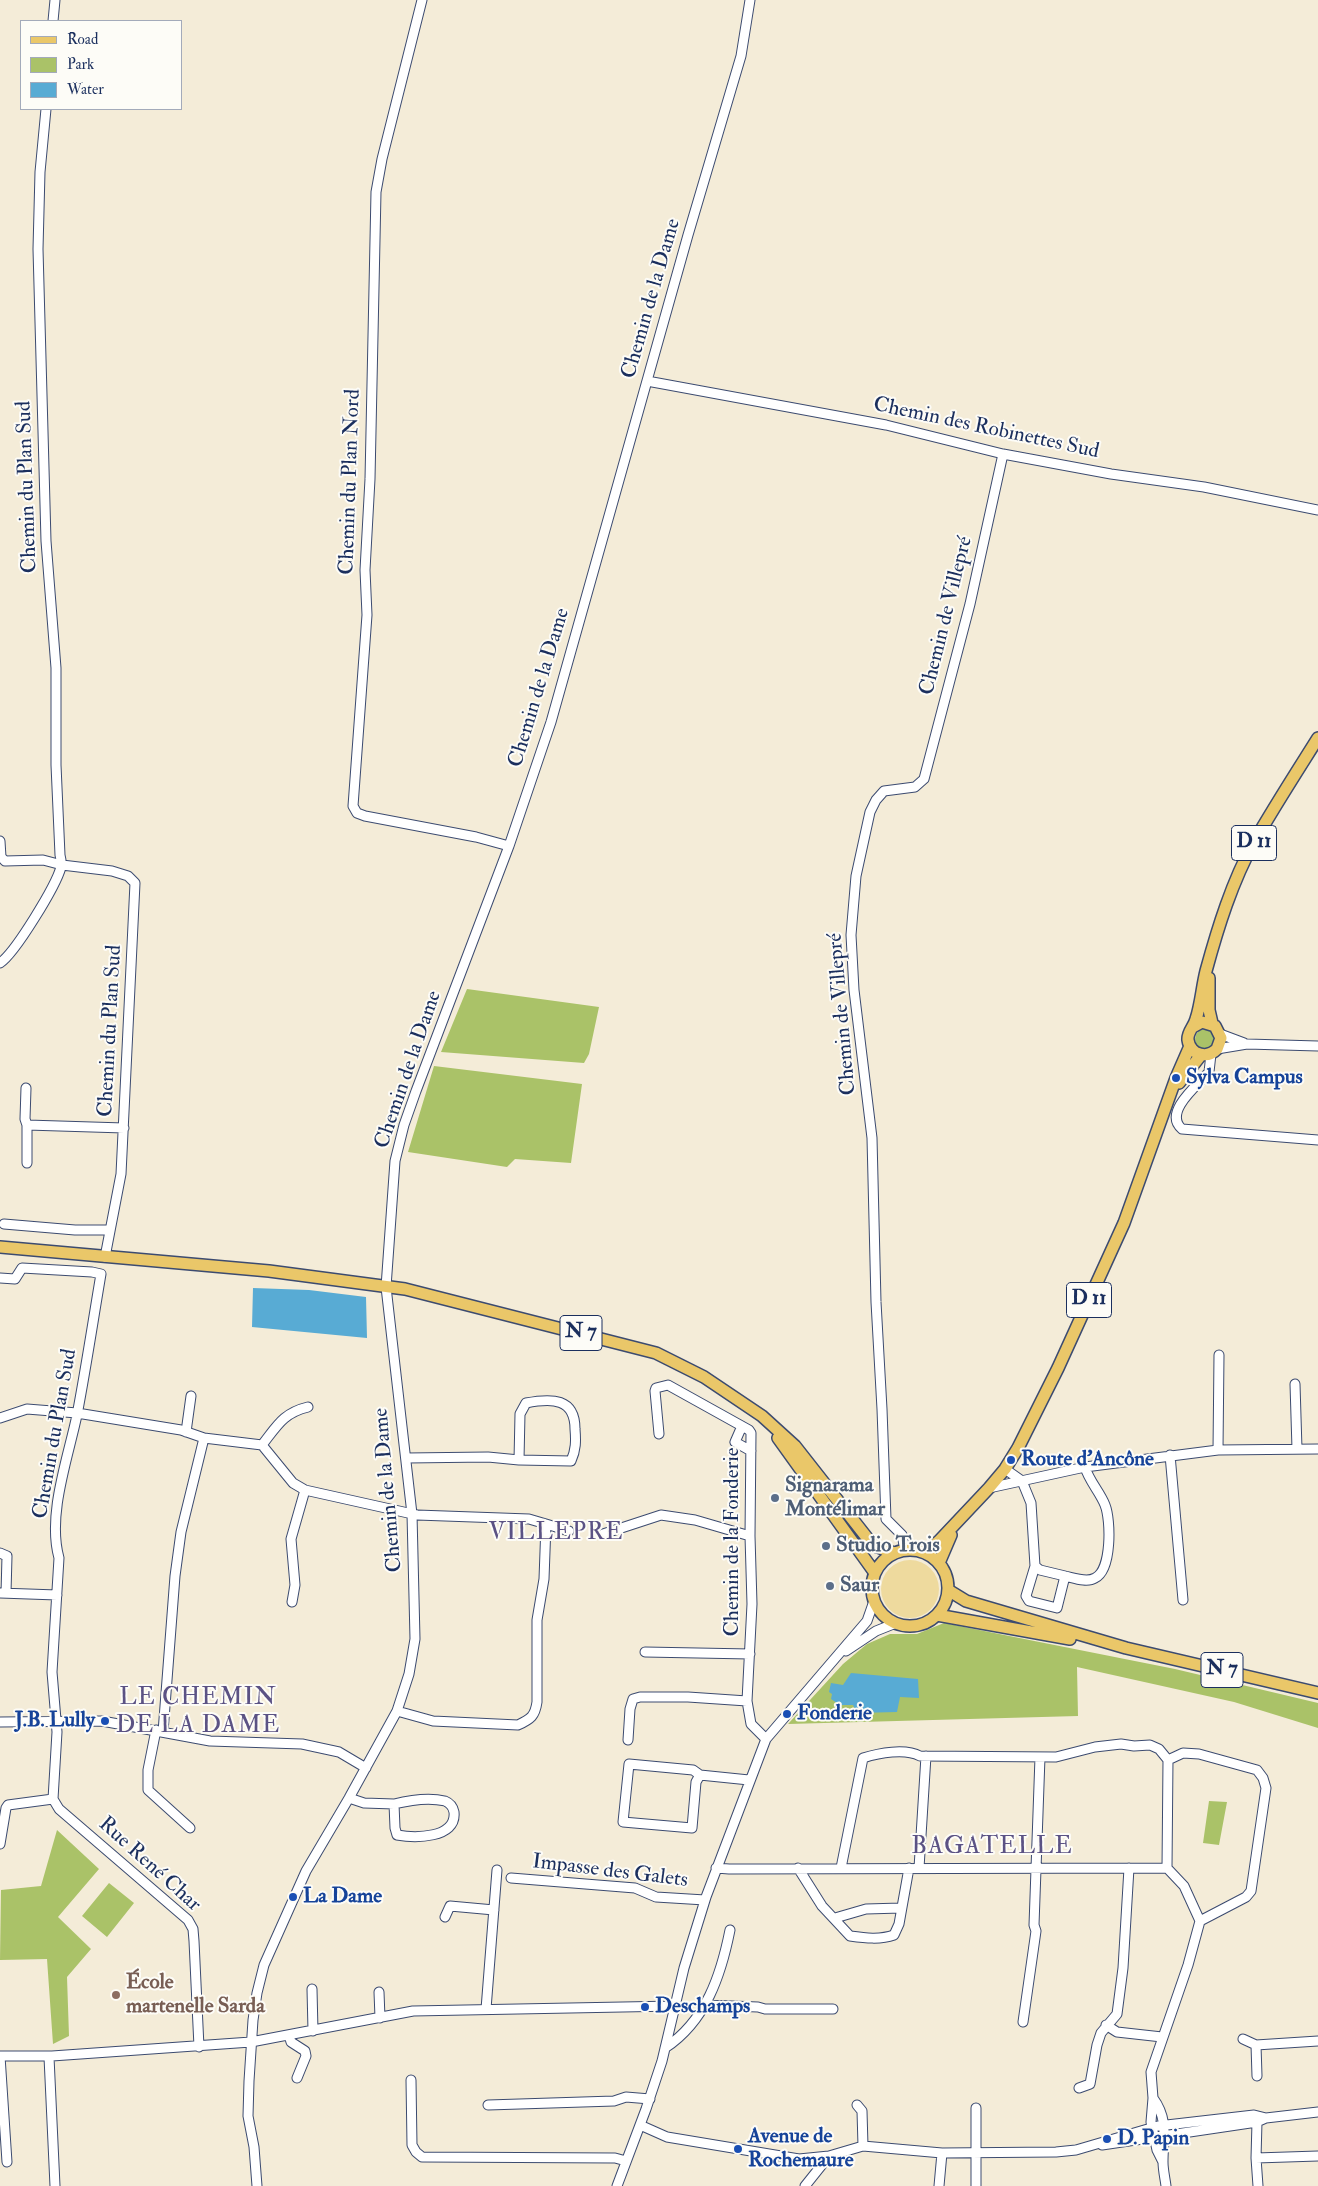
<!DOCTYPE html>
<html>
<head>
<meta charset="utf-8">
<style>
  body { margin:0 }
  #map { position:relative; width:1318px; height:2186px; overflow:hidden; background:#f4ecd8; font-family:"IM FELL Double Pica",serif }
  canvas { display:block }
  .legend { position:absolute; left:20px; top:20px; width:162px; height:90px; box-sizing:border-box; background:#fdfcf7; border:1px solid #a3aaba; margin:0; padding:6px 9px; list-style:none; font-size:15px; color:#1b2f5e }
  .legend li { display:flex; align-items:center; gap:10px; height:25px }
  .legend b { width:25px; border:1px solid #a3aaba }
</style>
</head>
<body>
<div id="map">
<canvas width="1318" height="2186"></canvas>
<ul class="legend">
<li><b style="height:6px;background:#eac769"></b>Road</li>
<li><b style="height:14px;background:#aac268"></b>Park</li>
<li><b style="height:14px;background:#58abd4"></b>Water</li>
</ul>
</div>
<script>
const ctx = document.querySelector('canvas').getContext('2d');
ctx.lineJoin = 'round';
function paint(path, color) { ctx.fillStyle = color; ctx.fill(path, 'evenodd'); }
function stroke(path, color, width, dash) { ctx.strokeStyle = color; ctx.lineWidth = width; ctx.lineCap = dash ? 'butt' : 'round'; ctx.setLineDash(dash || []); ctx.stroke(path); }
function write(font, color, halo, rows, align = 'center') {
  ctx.font = font + ' "IM FELL Double Pica",serif'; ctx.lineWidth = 4; ctx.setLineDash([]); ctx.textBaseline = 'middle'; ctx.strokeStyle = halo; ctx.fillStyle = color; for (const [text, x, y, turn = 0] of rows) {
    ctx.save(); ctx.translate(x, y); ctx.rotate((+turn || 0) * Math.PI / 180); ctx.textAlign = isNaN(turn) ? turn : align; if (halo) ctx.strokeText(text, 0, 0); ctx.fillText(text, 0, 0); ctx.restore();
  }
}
paint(new Path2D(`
  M467,989L599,1007L589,1054L584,1063L441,1052Z
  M1195 1039a10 10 0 1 1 20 0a10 10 0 1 1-20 0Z
  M434,1066L582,1084L571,1163L515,1159L507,1167L408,1152Z
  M944,1623L1175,1669L1318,1703V1728L1234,1702L1077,1667L1078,1716L788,1724L843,1664L867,1644L890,1634H917Z
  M1209,1801L1227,1802L1219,1845L1203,1843Z
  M57,1830L99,1869L58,1917L91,1949L67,1977L69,2036L53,2044L47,1959L0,1960L1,1890L41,1886Z
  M109,1883L134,1903L107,1937L82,1916Z`), '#aac268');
paint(new Path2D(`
  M881 1589a29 29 0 1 1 58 0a29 29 0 1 1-58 0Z`), '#eeda9e');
paint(new Path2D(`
  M253,1288L309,1290L366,1297L367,1338L252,1327Z
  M851,1673L918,1679L919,1698L900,1697L897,1712L857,1713L853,1705H840L831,1699L832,1694L829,1692L831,1683L843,1685Z`), '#58abd4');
const minor = new Path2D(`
  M422,0L382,159L376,192L370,479L365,570L367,615L353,806L357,813L365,816L476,837L509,846
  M53,21L55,0
  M647,381L886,425L1003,454L1111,474L1204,487L1318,510
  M0,841L1,857L5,861L43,860L62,865L112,871L128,876L135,883L121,1174L105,1257
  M0,963C15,953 56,886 61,867C62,863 61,859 60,855L56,765V668L46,541L38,249L40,172L46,109
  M1220,1034L1244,1043
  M1217,1049L1247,1044L1318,1046
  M1211,1054L1209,1072C1200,1083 1162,1112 1182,1129L1318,1140
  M26,1088L25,1119L27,1125L124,1128
  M27,1125V1163
  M4,1224L75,1230H109
  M0,1278L15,1279L22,1268L92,1272L101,1274C93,1321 86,1368 77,1415C68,1458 47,1515 59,1558L52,1672L57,1732L53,1799L59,1809L188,1920L193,1929L194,1941L199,2047
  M1295,1384L1297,1449
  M0,1418L27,1409L77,1413L181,1430L204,1438L262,1445L293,1483L305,1490L417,1515L529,1519L546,1524L544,1579L537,1620V1702C535,1716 531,1719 518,1725L433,1721L397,1711
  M742,1426L735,1442L751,1451
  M186,1432L191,1396
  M659,1434L655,1391L656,1388L668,1385L749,1430L751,1433L750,1536L752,1604L747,1701L751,1724L766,1739
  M262,1445C277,1426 283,1413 308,1407
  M1218,1450L1219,1355
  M1170,1455L1183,1600
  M407,1458L488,1457L519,1460L571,1461C576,1450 576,1441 575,1429C575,1398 552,1398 526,1403L520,1414L519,1460
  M1005,1469L1022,1481L1031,1503L1035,1566L1026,1596L1029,1601L1057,1608L1065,1576L1040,1570L1035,1566
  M989,1488L1085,1467L1218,1450L1318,1449
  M546,1524L569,1531
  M603,1534L661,1515L695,1520L750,1536
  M905,1550L902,1535L886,1519L882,1409L876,1302L872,1138L854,990L851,935L856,876L870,812L876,800L884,791L915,787L924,779L970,604L1003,454
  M0,1553L7,1556L6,1593
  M1065,1576C1074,1578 1087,1583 1095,1578C1112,1570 1111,1520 1105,1505C1100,1492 1089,1481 1085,1467
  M0,1593L57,1595
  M292,1602L295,1585L291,1539L305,1490
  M846,1651L876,1631L896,1623
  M645,1652L750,1654
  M0,1722L102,1721L210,1741L302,1744L339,1752L366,1768
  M156,1730L148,1770V1790L190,1828
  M163,1732L175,1576L181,1532L204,1438
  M628,1740L630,1709L633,1699L640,1697H688L747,1701
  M700,1775L696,1782L692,1828L623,1822L629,1764L693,1770L700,1775L749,1780
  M349,1798L364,1803L394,1804L395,1828L397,1835C414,1838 457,1839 454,1812C453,1807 450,1803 445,1801C429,1797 410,1800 394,1804
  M0,1844L6,1808L8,1805L53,1799
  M716,1868L729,1869L1167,1868
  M798,1868L822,1906L850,1936C865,1938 880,1940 894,1935L899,1924L909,1868
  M841,1868L863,1758C879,1753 905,1748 920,1756L1056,1757L1095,1747L1121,1744L1134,1746L1150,1745L1159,1749L1168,1760
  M919,1868L926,1756
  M511,1878L635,1888L656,1897L705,1900
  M445,1917L450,1906L494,1910
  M835,1918L866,1909L901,1908
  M312,1989L313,2031
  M379,1992L380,2018
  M706,2005L758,2007L765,2009H833
  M486,2009L497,1870
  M1023,2022L1036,1931L1034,1925L1040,1757
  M1106,2025L1117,2032L1162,2037
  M289,2035L291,2042L305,2051L306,2056L297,2078
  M1243,2039L1256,2045
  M665,2048C706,2021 721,1975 730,1930
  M49,2057L55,2186
  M1257,2076L1256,2045L1318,2041
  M411,2080L412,2145L416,2152L422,2157L615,2158L626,2161
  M1079,2088L1090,2084L1097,2045L1101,2033L1117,2014L1123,1968L1129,1868
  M1153,2098C1169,2120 1163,2138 1163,2162C1163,2170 1165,2178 1166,2186
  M488,2105L614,2101L626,2097L650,2099
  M857,2105L862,2111L863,2146
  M1257,2122L1256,2158L1318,2156
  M640,2125L667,2137L799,2159L829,2156L863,2146L942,2153L1056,2152L1076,2150L1158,2126L1254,2115L1266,2118L1318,2112
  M1102,2145L1257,2122L1266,2118
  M1256,2158L1258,2186
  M7,2162L0,2056H52L251,2042L413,2011L675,2006
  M1163,2162L1157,2150L1151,2122L1153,2098L1151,2072L1188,1965L1200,1921L1246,1897L1251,1891L1266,1788L1263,1778L1257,1770L1199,1754L1183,1753L1168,1760L1167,1868L1184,1886L1200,1921
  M257,2186L254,2147L248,2116L249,2081L253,2020L257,1993L264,1965L306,1871L349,1798L397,1711L409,1674L415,1639L412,1514L386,1287L395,1161L404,1125L416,1091L509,846L551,722L688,235L741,56L750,0
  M617,2186L646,2109L662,2061L684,1968L706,1897L766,1739L867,1621L874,1601
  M805,2186L829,2156
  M939,2186L942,2153
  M976,2186V2108`);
const major = new Path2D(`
  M1209,978V1010L1212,1023
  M1193,1027L1202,1022L1215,1026L1221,1038L1217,1049C1212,1054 1207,1056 1200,1054C1194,1053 1189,1047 1188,1040C1187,1032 1194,1027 1196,1019C1201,1004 1202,987 1206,971C1218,927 1232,882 1254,842C1274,807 1296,773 1318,738
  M1179,1083L1201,1055
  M0,1247L269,1271L405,1289L656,1353L704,1377L762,1416L795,1446L868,1539L875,1546L894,1553
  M778,1438L875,1573
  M872 1588a38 38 0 1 1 76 0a38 38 0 1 1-76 0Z
  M925,1553L939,1541L989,1488L1005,1469L1018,1448L1058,1368L1124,1223L1176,1078L1190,1046
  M939,1563L951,1535
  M948,1590L966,1601L1126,1648L1318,1693
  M937,1615L1070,1639`);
stroke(minor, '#3c4b70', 11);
stroke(major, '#3c4b70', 14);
stroke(minor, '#fff', 9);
stroke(major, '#eac769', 11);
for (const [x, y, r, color] of [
  [1176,1078,5,"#1a4fb4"],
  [1011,1460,5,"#1a4fb4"],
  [775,1498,5,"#5c6f8a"],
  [826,1546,5,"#5c6f8a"],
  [830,1586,5,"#5c6f8a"],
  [787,1714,5,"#1a4fb4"],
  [105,1721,5,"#1a4fb4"],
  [293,1897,5,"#1a4fb4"],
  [116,1995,5,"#8d6e63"],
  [645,2007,5,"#1a4fb4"],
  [1107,2139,5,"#1a4fb4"],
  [738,2149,5,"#1a4fb4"]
]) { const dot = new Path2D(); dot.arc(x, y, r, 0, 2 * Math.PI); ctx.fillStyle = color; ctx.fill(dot); stroke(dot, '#fdfcf7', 2); }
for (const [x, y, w] of [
  [1254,843,45],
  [1089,1300,45],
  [581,1333,42],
  [1222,1670,42]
]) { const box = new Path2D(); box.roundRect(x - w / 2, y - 17.5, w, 35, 4); ctx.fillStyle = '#fdfcf7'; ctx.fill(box); stroke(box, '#1b2f5e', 1); }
write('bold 20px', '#1b2f5e', null, [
  ["D 11",1254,843],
  ["D 11",1089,1300],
  ["N 7",581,1333],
  ["N 7",1222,1670]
]);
write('21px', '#1b2f5e', '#fdfcf7', [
  ["Chemin de la Dame",652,299,-74],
  ["Chemin des Robinettes Sud",986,429,12],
  ["Chemin du Plan Nord",351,482,-88],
  ["Chemin du Plan Sud",28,487,-92],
  ["Chemin de Villepré",947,616,-76],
  ["Chemin de la Dame",540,688,-73],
  ["Chemin de Villepré",843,1014,-95],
  ["Chemin du Plan Sud",111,1031,-87],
  ["Chemin de la Dame",409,1070,-71],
  ["Chemin du Plan Sud",56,1434,-80],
  ["Chemin de la Dame",389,1490,-95],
  ["Chemin de la Fonderie",733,1542,-90],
  ["Rue René Char",149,1865,42],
  ["Impasse des Galets",610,1872,7]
]);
write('bold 21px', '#164399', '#fdfcf7', [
  ["Sylva Campus",1186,1078],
  ["Route d'Ancône",1021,1460],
  ["Fonderie",797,1714],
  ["J.B. Lully",95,1721,"right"],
  ["La Dame",303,1897],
  ["Deschamps",655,2007],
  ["Avenue de",748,2137],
  ["Rochemaure",748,2161],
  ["D. Papin",1117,2139]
], 'left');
write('bold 21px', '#4e5e75', '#fdfcf7', [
  ["Signarama",785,1486],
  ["Montélimar",785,1510],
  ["Studio Trois",836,1546],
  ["Saur",840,1586]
], 'left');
write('bold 21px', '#785e54', '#fdfcf7', [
  ["École",126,1983],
  ["martenelle Sarda",126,2007]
], 'left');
ctx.letterSpacing = '1px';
write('24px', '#5b5284', '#fdfcf7', [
  ["VILLEPRE",556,1534],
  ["LE CHEMIN",198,1699],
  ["DE LA DAME",198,1727],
  ["BAGATELLE",992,1848]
]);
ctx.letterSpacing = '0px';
</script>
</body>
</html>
